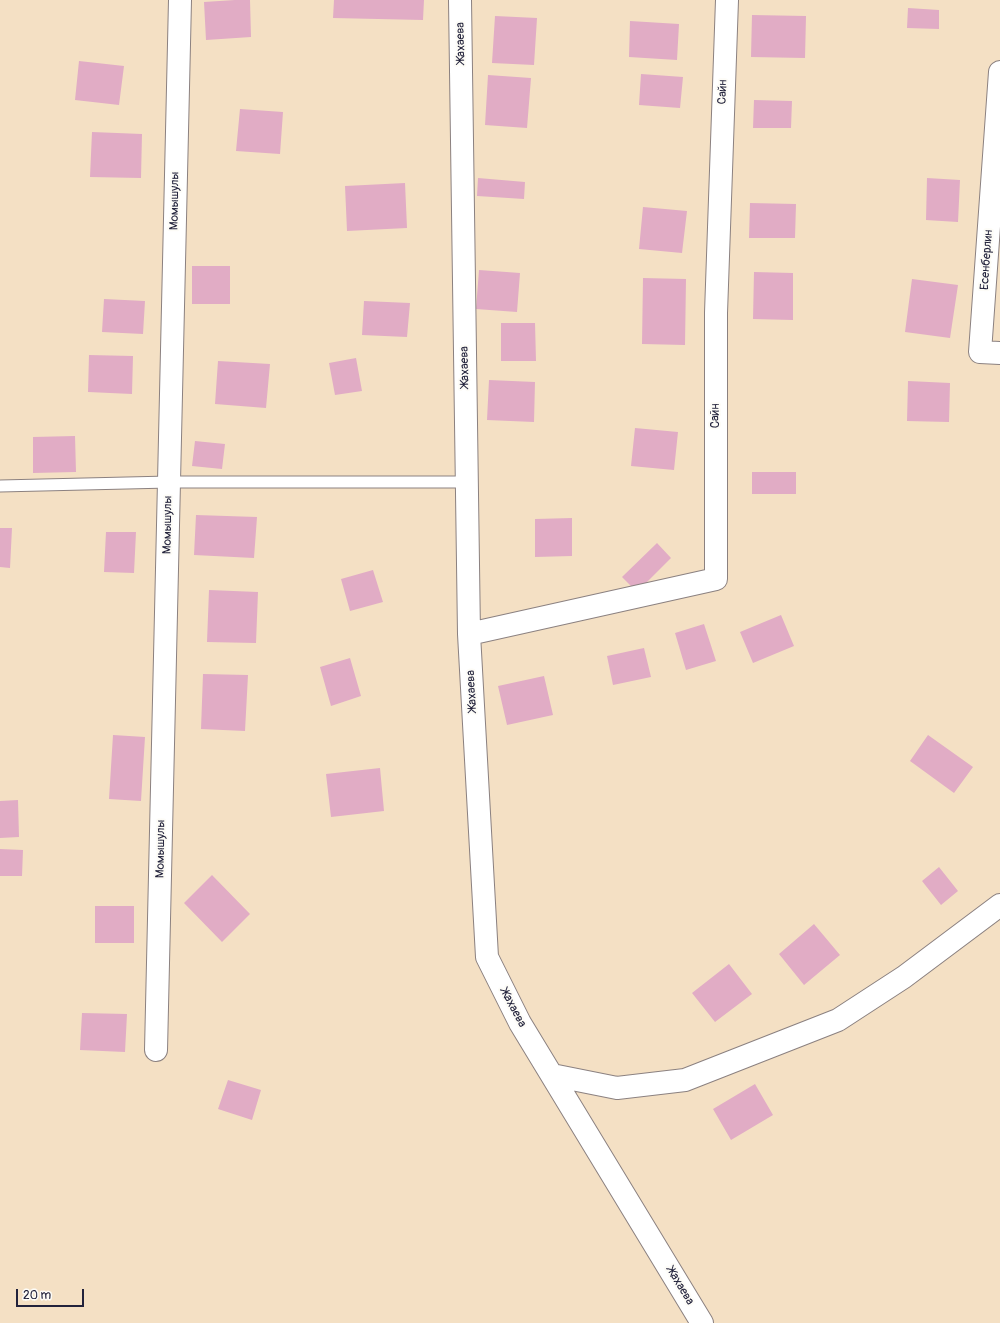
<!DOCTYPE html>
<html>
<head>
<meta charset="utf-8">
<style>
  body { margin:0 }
  #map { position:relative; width:1000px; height:1323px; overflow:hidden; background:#f4e0c4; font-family:Pangolin,sans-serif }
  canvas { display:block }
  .scale { position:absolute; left:16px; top:1289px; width:68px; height:18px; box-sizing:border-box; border:2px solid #22223b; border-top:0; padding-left:5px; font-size:12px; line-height:14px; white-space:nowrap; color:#22223b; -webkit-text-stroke:3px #fdfcf7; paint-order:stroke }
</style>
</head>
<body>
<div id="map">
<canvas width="1000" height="1323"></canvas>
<div class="scale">20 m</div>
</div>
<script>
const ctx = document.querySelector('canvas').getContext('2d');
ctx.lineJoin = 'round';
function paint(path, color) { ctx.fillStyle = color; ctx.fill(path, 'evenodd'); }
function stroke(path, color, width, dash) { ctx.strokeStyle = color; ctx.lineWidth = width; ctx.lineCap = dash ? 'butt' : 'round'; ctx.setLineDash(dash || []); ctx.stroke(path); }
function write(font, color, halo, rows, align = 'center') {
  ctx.font = font + ' Pangolin,sans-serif'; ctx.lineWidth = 4; ctx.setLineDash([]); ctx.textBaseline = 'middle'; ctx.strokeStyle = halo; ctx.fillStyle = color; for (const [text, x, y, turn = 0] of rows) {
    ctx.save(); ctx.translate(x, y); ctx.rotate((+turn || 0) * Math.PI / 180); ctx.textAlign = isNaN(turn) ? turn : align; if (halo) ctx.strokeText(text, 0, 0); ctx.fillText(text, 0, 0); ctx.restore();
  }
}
paint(new Path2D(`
  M235,0H250L251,37L206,40L204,2Z
  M334,0H424L423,20L333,18Z
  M908,8L939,10V29L907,28Z
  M752,15L806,16L805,58L751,57Z
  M495,16L537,18L534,65L492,63Z
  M630,21L679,24L677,60L629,57Z
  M79,61L124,66L119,105L75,100Z
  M641,74L683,77L680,108L639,105Z
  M488,75L531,78L527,128L485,125Z
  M754,100L792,101L791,128H753Z
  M240,109L283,112L280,154L236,151Z
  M92,132L142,134L141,178L90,177Z
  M478,178L525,182L524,199L477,196Z
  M927,178L960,180L958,222L926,220Z
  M405,183L407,228L347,231L345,186Z
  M750,203L796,204L795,238H749Z
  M643,207L687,211L682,253L639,249Z
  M192,266H230V304H192Z
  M479,270L520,273L517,312L476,309Z
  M754,272L793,273V320L753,319Z
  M643,278L686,279L685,345L642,344Z
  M912,279L958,285L950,338L905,332Z
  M104,299L145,301L143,334L102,332Z
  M364,301L410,303L407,337L362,335Z
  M501,323H535L536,361H501Z
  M89,355L133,356L132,394L88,392Z
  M356,358L362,391L335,395L329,363Z
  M218,361L270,364L266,408L215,404Z
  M489,380L535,382L534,422L487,420Z
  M908,381L950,383L949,422L907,421Z
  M635,428L678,432L674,470L631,466Z
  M75,436L76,472L33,473V437Z
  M195,441L225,444L222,469L192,466Z
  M752,472H796V494H752Z
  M196,515L257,517L254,558L194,555Z
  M572,518V556L535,557V519Z
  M0,528H12L10,568L0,567Z
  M106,532H136L134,573L104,572Z
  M657,543L671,558L637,592L622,577Z
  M373,570L383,602L350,611L341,579Z
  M209,590L258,592L256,643L207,642Z
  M781,615L794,646L753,663L740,632Z
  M704,624L716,661L686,670L675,633Z
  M644,648L651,677L613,685L607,656Z
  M350,658L361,696L331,706L320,667Z
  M203,674L248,675L245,731L201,729Z
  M544,676L553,715L507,725L498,686Z
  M113,735L145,737L141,801L109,799Z
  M928,735L973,767L954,793L910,761Z
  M380,768L384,811L331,817L326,774Z
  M18,800L19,837L0,838V801Z
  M0,849L23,850L22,876H0Z
  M939,867L958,891L941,905L922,881Z
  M212,875L250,914L222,942L184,903Z
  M95,906H134V943H95Z
  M814,924L840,955L804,985L779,954Z
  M729,964L752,994L715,1022L692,993Z
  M82,1013L127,1014L125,1052L80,1050Z
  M228,1080L261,1090L252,1120L218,1109Z
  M755,1084L773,1115L731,1140L713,1109Z`), '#e1acc5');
const service = new Path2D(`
  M0,486L169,482H467`);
const minor = new Path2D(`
  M460,0L469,634L487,957L520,1023L702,1323
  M1000,72L980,352L1000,353
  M469,634L716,579V313L727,0
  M156,1050L180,0
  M552,1075L617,1088L685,1080L838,1020L904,977L1000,905`);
stroke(service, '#8b8180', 13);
stroke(minor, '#8b8180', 24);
stroke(service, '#fff', 11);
stroke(minor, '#fff', 22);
write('12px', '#22223b', '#fdfcf7', [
  ["Жахаева",461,43,-91],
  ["Сайн",723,92,-88],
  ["Момышулы",175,201,-89],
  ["Есенберлин",987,260,-86],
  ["Жахаева",465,367,-91],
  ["Сайн",716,416,-90],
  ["Момышулы",168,525,-89],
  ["Жахаева",472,691,-93],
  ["Момышулы",161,849,-89],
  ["Жахаева",513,1008,62],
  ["Жахаева",680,1286,59]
]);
</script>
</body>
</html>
